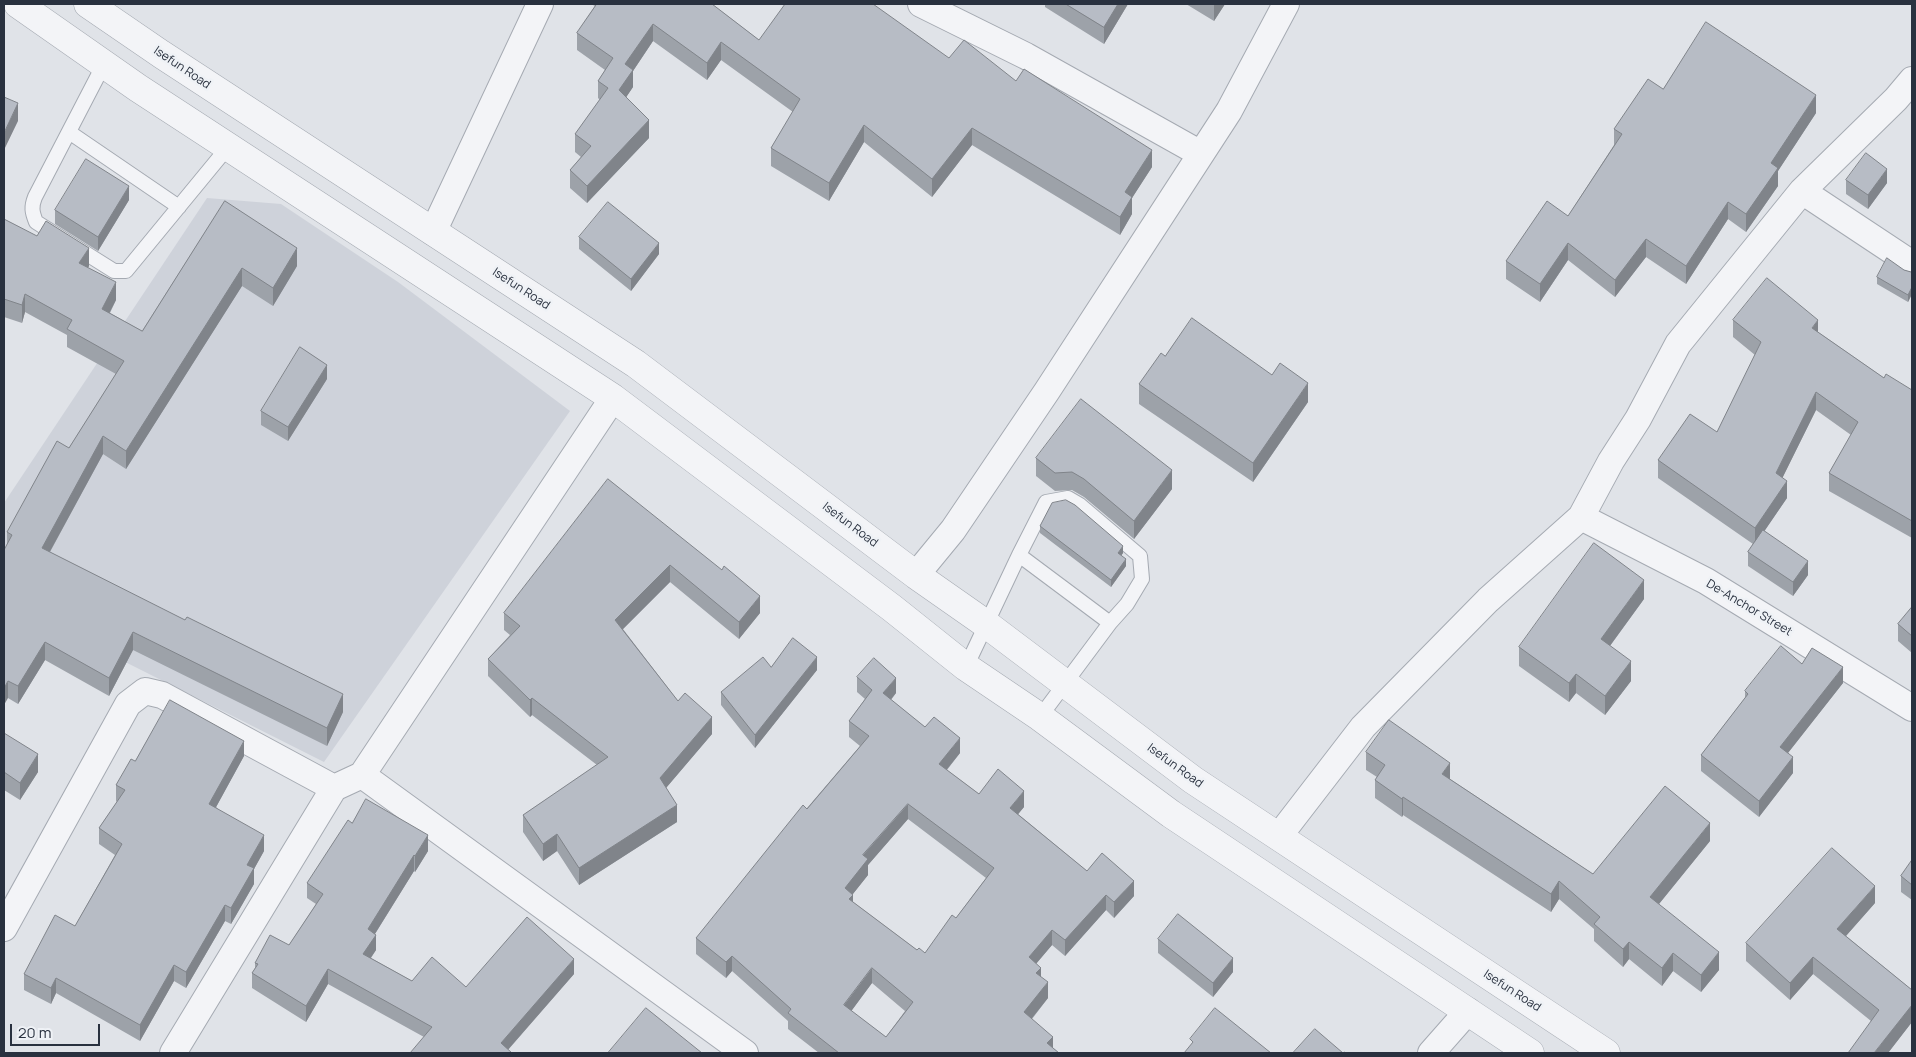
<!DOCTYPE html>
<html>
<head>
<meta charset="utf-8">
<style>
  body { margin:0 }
  #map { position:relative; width:1916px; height:1057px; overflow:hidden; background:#e0e3e8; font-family:Manrope,sans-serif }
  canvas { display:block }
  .frame { position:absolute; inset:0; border:5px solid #29313f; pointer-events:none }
  .scale { position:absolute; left:10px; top:1024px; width:90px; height:22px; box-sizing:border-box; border:2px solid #29313f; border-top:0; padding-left:6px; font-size:15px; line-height:18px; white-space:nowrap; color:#29313f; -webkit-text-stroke:4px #eff2f6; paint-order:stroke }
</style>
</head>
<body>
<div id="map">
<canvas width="1916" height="1057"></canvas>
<div class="frame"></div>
<div class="scale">20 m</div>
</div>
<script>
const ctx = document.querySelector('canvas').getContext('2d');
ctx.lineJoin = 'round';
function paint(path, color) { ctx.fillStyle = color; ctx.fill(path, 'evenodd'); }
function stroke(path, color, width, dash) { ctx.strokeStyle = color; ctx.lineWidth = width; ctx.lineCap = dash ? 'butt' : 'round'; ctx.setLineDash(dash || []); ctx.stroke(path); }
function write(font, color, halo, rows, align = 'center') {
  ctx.font = font + ' Manrope,sans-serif'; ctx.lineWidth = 5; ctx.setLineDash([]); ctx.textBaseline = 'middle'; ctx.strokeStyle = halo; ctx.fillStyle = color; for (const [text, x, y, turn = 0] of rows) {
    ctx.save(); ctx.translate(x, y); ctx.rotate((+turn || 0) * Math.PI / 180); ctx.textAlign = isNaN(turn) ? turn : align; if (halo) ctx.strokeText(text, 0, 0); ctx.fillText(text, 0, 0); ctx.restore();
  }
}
paint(new Path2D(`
  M207,198L281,204L398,282L570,411L324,762L4,601V503Z`), '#ced2da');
const service = new Path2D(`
  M104,64L35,197C31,207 32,212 36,222L114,271H126L228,147
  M69,132L179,207
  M1019,555L1110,623
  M966,667L1019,555L1046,502L1068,498L1080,505L1140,556L1142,579L1127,604L1110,623L1040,717`);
const minor = new Path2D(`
  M921,4L1026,56L1201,154
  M1802,191L1912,264
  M433,232L540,4
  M1581,517L1706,581L1912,708
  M916,575L953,530L1047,391L1229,111L1286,4
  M362,775L745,1053
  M1279,836L1363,727L1488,600L1581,517L1611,461L1638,419L1678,344L1802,191L1896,99L1912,80
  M4,928L128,704L145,691L162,695L334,788
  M173,1053L334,788L362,775L613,398
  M1431,1053L1468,1011`);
const tertiary = new Path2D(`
  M18,4L138,88L613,398L892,608L966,667L1040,717L1171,814L1530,1053
  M88,4L161,54L636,364L916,575L986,624L1193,780L1606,1053`);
stroke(service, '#a5aab2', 16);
stroke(minor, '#a5aab2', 28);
stroke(tertiary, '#a5aab2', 29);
stroke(service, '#f3f4f7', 14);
stroke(minor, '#f3f4f7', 26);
stroke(tertiary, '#f3f4f7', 28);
paint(new Path2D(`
  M591,4H712L759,40L949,58L1016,81L1152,167L1132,198V214L1120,235L972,145L932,197L864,142L829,201L771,166V148L793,112L721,60L707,80L653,41L633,71V87L626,97L649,138L587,203L570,188V170L581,157L575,152V134L600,100L598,98V81L605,70L577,50V33L595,6Z
  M1045,4H1128L1104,44L1045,7Z
  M1186,4H1225L1214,21Z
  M1663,89L1816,113L1778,171V186L1746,232L1728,219L1686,284L1646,257L1615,297L1568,260L1540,302L1506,279V261L1568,216L1614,145V129Z
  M1846,180L1887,183L1868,209L1846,194Z
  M129,200L98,251L55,224V210Z
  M225,201L297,266L273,306L242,286L126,469L103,454L50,552L343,712L327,746L133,650L109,696L45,660L18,704L8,698L7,532L69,448L116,374L67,347V335L25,312L22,323L4,317V219L89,266L88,268L116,300L110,313L142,331Z
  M579,237L659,254L631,291L579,249Z
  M1904,270L1911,272H1912V294L1908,302L1877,284V277Z
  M1733,320L1818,332L1884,378L1912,390V538L1829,491V473L1851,435L1816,410L1782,478L1787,498L1764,531L1808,575L1793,596L1748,566V552L1753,544L1658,478V460L1717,432L1755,355L1733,337Z
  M1165,356L1308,402L1253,482L1139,404V384Z
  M327,379L288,441L261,425V411Z
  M1036,458L1172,489L1134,539L1084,497L1072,490L1055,491L1036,476Z
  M608,479L760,613L739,639L670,582L623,629L678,701L712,734L666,788L677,822L579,885L557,851L543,861L523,832V815L597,765L532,715L530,717L488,676V659L510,635L504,630V613Z
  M1040,526L1123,553L1121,556L1126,566L1111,587L1040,533Z
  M1644,599L1610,646L1631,681L1605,715L1576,693L1569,702L1519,666V647Z
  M1912,607V653L1898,641V624Z
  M1802,664L1843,683L1788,753L1793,773L1759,817L1701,771V755L1745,698V691Z
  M771,667L817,670L755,748L721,705V692Z
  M857,677L896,693L891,700L925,727L960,753L947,770L979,794L1024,807L1018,814L1087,871L1134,896L1114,918L1106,910L1065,956L1052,945L1036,964L1048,998L1032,1019L1053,1048L1059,1053H819L788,1029V1021L732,971L726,978L696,954V938L860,746L849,737V721L865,699L857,692ZM908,819L986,878L956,918L925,953L917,950L853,902L852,895L868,875V865ZM872,983L905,1011L886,1037L851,1011Z
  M4,733L38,772L20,800L4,790Z
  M1366,752L1450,779L1593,874L1710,841L1659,904L1719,970L1701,992L1673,971L1662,986L1629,959L1623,967L1594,941V929L1559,899L1551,912L1403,815L1402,817L1375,798V780L1377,777L1366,770Z
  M244,756L216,807L264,851L254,869V884L231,924L225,921L186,988L174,981L140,1041L56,993L51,1004L24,990V974L75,926L115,855L99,844V828L117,802L116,801V785L135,761Z
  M352,823L428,851L415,872L414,871L375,934L376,950L371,958L412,981L466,987L574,974L508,1050L424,1037L328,984L306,1022L252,988V973L255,968V963L289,945L316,904L307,898V883Z
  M1912,860V900L1901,892V876Z
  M1875,903L1846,936L1912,990V1022L1888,1053L1871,1021L1813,974L1790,1000L1746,961V943Z
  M1158,939L1233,972L1213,997L1158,953Z`), '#9da2a9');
paint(new Path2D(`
  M1118,4H1128L1104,44V27Z
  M1214,4H1225L1214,21Z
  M653,24V41L633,71V87L619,108V90L625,64Z
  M721,42V60L707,80V63Z
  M1816,95V113L1778,171V186L1746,232V214L1771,163Z
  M18,103V121L4,150V162V133Z
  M649,120V138L587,203V186Z
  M864,125V142L829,201V183Z
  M972,128V145L932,197V179Z
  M1152,150V167L1132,198V214L1120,235V217L1125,192Z
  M1887,169V183L1868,209V195Z
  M129,186V200L98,251V237Z
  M1728,202V219L1686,284V266Z
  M1646,239V257L1615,297V280Z
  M659,243V254L631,291V279Z
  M1568,243V260L1540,302V284Z
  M89,248V266L79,281V263Z
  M297,248V266L273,306V288Z
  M242,268V286L126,469V451Z
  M116,282V300L102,327V309Z
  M1912,287V294L1908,302V295Z
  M25,294V312L22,323V305Z
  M1818,320V337L1812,328Z
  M327,365V379L288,441V427Z
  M1308,383V402L1253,482V463Z
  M1816,392V410L1776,491V473Z
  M103,436V454L42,566V548Z
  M1172,470V489L1134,539V521Z
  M1787,481V498L1755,545V528Z
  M1123,546V553L1118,560V553Z
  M1126,559V566L1111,587V580Z
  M1808,561V575L1793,596V582Z
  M670,565V582L615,637V620Z
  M1644,580V599L1601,658V639Z
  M760,596V613L739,639V622Z
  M133,632V650L109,696V678Z
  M45,642V660L18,704V686Z
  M817,657V670L755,748V735Z
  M1631,661V681L1605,715V696Z
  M1843,667V683L1780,763V747Z
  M1576,674V693L1569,702V683Z
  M896,678V693L883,709V693Z
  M8,681V698L4,705V688Z
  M343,694V712L327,746V728Z
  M532,698V715L530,717V700Z
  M712,717V734L660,795V778Z
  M960,738V753L939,779V764Z
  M244,741V756L209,820V804Z
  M38,754V772L20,800V783Z
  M1793,757V773L1759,817V801Z
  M1450,763V780L1442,774Z
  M1024,791V807L1010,824V808Z
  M1403,797V815L1402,817V799Z
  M908,804V819L868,865V875L845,904V888L863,855Z
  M677,805V822L579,885V868Z
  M1710,823V841L1650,915V897Z
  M557,834V851L543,861V844Z
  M264,835V851L254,869V884L231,924V908L247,865Z
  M428,835V851L415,872V856Z
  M414,855V871L368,945V929Z
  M1134,881V896L1114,918V902Z
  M1559,881V899L1551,912V894Z
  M1875,886V903L1837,946V929Z
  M853,895V911L849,899Z
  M1106,895V910L1065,956V940Z
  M225,905V921L186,988V972Z
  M1052,930V945L1029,972V957Z
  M376,935V950L363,969V954Z
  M1629,942V959L1623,967V949Z
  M1719,952V970L1701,992V975Z
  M1673,953V971L1662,986V968Z
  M732,956V971L726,978V962Z
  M1813,957V974L1790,1000V983Z
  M1233,958V972L1213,997V983Z
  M574,959V974L505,1053L501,1043Z
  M174,965V981L140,1041V1025Z
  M872,968V983L844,1021V1005Z
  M1041,968V984L1036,973Z
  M328,969V984L306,1022V1006Z
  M56,978V993L51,1004V988Z
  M1048,982V998L1024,1028V1012Z
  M1912,1005V1022L1888,1053H1874Z
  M1053,1037V1053L1047,1043Z`), '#80848a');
const building = new Path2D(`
  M597,4H712L759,40L785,4H873L949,58L964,40L1016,81L1024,69L1152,150L1125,192L1132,197L1120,217L972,128L932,179L864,125L829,183L771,148L800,99L721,42L707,63L653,24L625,64L633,70L619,90L649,120L587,186L570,170L591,146L575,134L608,88L598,81L613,58L577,33Z
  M1066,4H1118L1104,27Z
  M1706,22L1816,95L1771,163L1778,168L1746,214L1728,202L1686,266L1646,239L1615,280L1568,243L1540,284L1506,261L1547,201L1568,216L1622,134L1614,129L1648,79L1663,89Z
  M4,97L18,103L4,133Z
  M1866,153L1887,169L1868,195L1846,180Z
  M86,159L129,186L98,237L55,210Z
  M225,201L297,248L273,288L242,268L126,451L103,436L42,548L185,620L187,617L343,694L327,728L133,632L109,678L45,642L18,686L8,681L4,688V550L12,535L7,532L57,441L69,448L124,361L67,329L72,320L25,294L22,305L4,299V219L37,236L46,221L89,248L79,263L116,282L102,309L142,331Z
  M608,202L659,243L631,279L579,237Z
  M1887,258L1904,270L1911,272H1912V287L1908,295L1877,277Z
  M1767,278L1818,320L1812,328L1884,378L1886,374L1912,390V521L1829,473L1858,422L1816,392L1776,473L1787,481L1755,528L1658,460L1690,414L1717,432L1761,342L1733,320Z
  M1192,318L1272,375L1280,363L1308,383L1253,463L1139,384L1161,353L1165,356Z
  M300,347L327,365L288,427L261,411Z
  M1081,399L1172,470L1134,521L1084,479L1072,472L1055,473L1036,458Z
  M608,479L722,570L724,566L760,596L739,622L670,565L615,620L678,701L685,693L712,717L660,778L677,805L579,868L557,834L543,844L523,815L608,757L532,698L530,700L488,659L520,626L504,613Z
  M1066,500L1075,505L1123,546L1118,553L1126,559L1111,580L1040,526L1052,503Z
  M1763,530L1808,561L1793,582L1748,552Z
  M1594,543L1644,580L1601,639L1631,661L1605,696L1576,674L1569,683L1519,647Z
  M1912,607V636L1898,624Z
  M793,638L817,657L755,735L721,692L763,657L771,667Z
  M1781,646L1802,664L1812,648L1843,667L1780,747L1793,757L1759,801L1701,755L1748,694L1745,691Z
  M874,658L896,678L883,693L925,727L934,717L960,738L939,764L979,794L998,769L1024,791L1010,808L1087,871L1102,853L1134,881L1114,902L1106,895L1065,940L1052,930L1029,957L1041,968L1036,973L1048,982L1024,1012L1053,1037L1047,1043L1059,1053H839L788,1013L791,1009L732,956L726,962L696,938L803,805L807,809L869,736L849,721L872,690L857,677ZM908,804L994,868L956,918L952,915L925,953L919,948L917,950L849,899L853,895L845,888L868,859L863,855ZM872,968L913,1002L886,1037L844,1005Z
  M170,700L244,741L209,804L264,835L247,865L254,868L231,908L225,905L186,972L174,965L140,1025L56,978L51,988L24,974L55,915L75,926L122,844L99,828L125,790L116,785L131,759L135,761Z
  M1389,720L1450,763L1442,774L1593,874L1665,786L1710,823L1650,897L1719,952L1701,975L1673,953L1662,968L1629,942L1623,949L1594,924L1600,917L1559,881L1551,894L1403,797L1402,799L1375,780L1385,765L1366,752Z
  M4,733L38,754L20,783L4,772Z
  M366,799L428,835L415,856L414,855L368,929L376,935L363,954L412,981L432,957L466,987L527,917L574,959L501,1043L512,1053H410L432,1027L328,969L306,1006L252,973L258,964L255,963L270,935L289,945L323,894L307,883L348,820L352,823Z
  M1832,848L1875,886L1837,929L1912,990V1005L1874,1053H1848L1879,1010L1813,957L1790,983L1746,943Z
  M1912,860V885L1901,876Z
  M1178,914L1233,958L1213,983L1158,939Z
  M646,1008L702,1053H608Z
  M1215,1008L1271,1053H1184L1193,1042L1190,1039Z
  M1315,1029L1343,1053L1344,1052L1346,1053H1293Z`);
paint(building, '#b7bcc5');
stroke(building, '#80848a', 1);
write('12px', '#29313f', '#eff2f6', [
  ["Isefun Road",182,68,34],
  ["Isefun Road",521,289,33],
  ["Isefun Road",850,525,37],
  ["De-Anchor Street",1749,608,31],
  ["Isefun Road",1175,766,36],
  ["Isefun Road",1512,991,33]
]);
</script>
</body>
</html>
